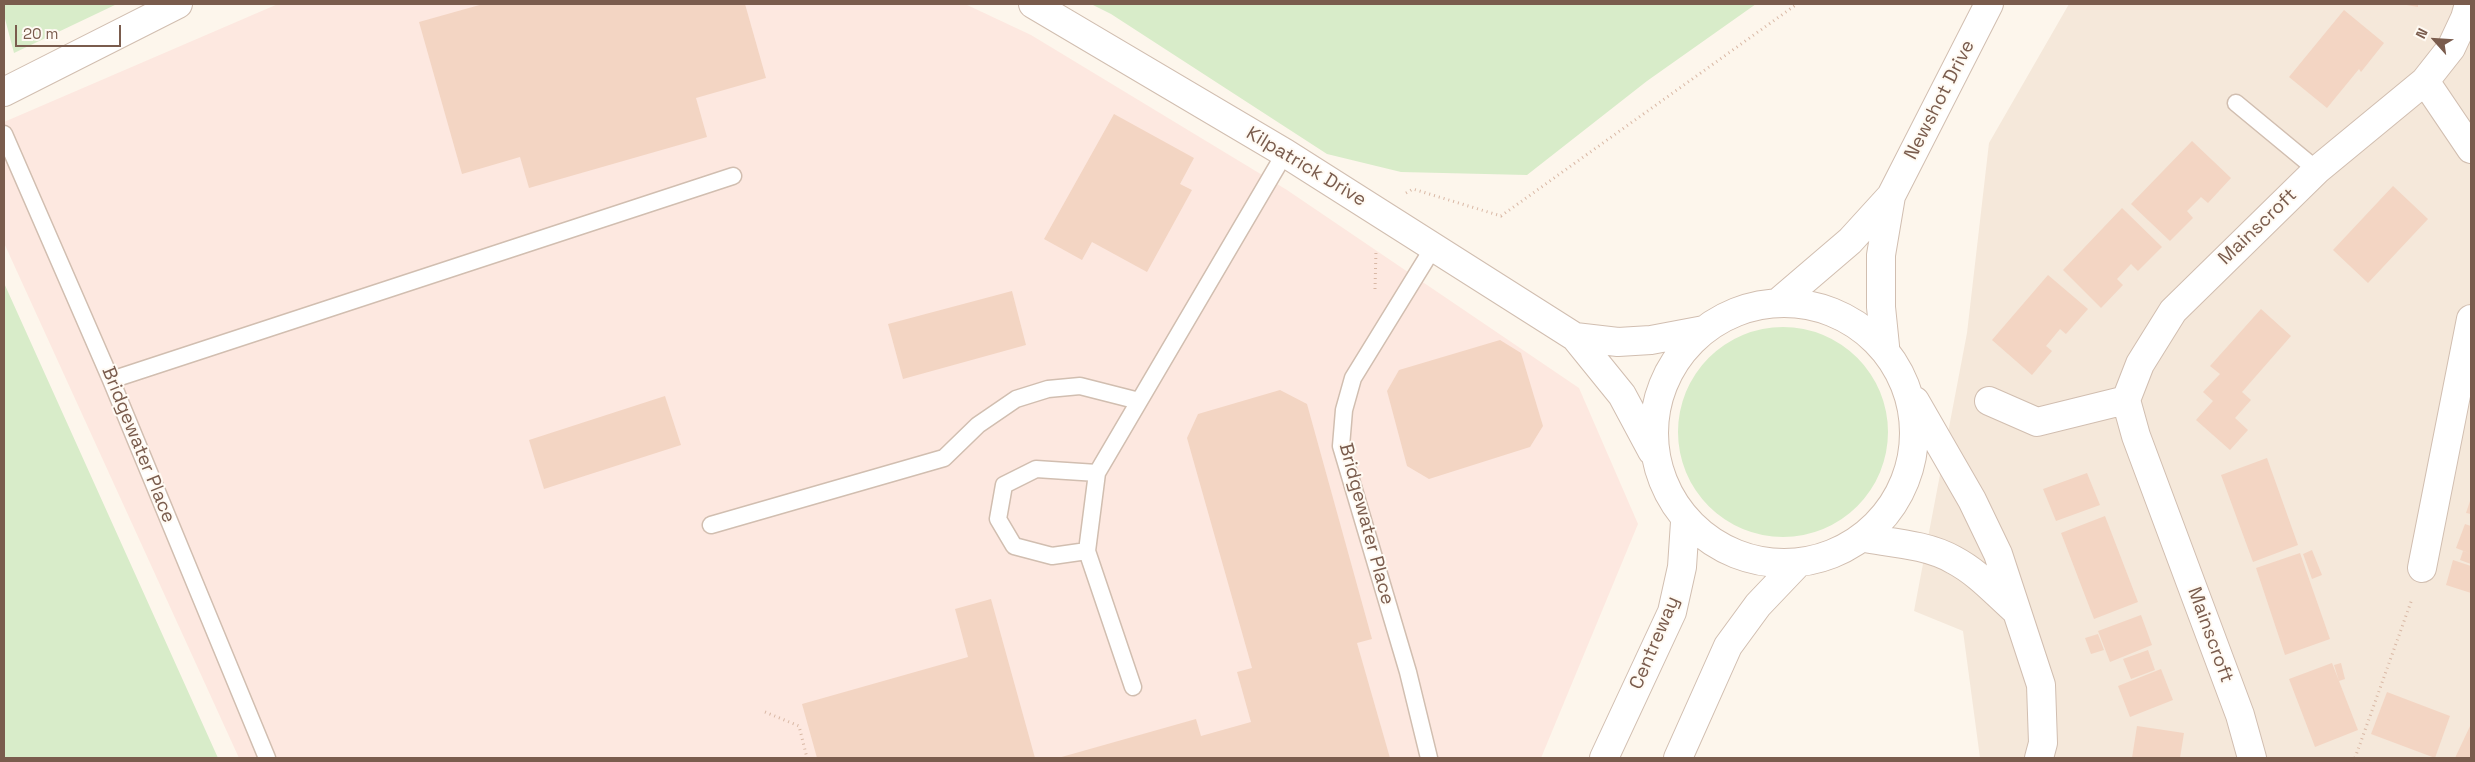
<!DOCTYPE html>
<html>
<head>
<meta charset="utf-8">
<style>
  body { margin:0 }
  #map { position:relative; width:2475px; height:762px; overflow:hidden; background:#fdf6ec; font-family:"Space Grotesk",sans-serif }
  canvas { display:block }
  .frame { position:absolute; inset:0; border:5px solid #7a5c4d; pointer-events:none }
  .north { position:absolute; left:2410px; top:15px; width:50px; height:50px; -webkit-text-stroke:4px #fffaf3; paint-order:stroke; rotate:296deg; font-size:14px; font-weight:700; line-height:20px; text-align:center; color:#7a5c4d }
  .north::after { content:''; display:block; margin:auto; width:18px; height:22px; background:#7a5c4d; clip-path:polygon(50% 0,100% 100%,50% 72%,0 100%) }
  .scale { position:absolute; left:15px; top:25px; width:106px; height:22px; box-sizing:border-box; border:2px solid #7a5c4d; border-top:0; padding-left:6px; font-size:15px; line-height:18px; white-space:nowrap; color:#7a5c4d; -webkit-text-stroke:4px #fffaf3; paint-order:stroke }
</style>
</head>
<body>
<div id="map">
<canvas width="2475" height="762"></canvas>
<div class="frame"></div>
<div class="north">N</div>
<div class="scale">20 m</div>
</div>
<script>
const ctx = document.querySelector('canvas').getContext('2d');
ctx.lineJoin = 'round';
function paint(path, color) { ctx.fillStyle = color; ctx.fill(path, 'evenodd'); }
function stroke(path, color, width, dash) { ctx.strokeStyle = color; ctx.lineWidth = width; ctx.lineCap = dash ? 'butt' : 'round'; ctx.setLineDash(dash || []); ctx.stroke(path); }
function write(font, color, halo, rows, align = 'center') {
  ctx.font = font + ' "Space Grotesk",sans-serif'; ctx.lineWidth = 4; ctx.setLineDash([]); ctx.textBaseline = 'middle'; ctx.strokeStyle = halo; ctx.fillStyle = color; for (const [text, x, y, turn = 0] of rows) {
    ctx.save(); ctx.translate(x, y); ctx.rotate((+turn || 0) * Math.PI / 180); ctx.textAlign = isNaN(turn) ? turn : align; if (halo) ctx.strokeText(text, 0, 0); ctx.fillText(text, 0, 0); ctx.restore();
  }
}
paint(new Path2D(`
  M2069,4H2471V758H1980L1963,631L1914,611L1967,333L1989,143Z`), '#f5e8da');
paint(new Path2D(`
  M278,4H965L1031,35L1287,190L1579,388L1638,524L1541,758H239L4,243V122Z`), '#fde8e0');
paint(new Path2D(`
  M4,4H117L14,53L4,15Z
  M1091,4H1756L1647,81L1527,175L1401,172L1327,154L1111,14Z
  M4,283L218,758H4Z
  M1678 432a105 105 0 1 1 210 0a105 105 0 1 1-210 0Z`), '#d8ecc9');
paint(new Path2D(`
  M483,4H745L766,78L696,98L707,137L529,188L520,157L462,174L419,22Z
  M2401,4H2418V7Z
  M2344,10L2384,43L2361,72L2359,69L2327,108L2289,77Z
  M1114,114L1194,158L1180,184L1192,190L1147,272L1092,242L1082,260L1044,239Z
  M2192,141L2231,178L2208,203L2201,197L2187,211L2193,218L2170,241L2131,204Z
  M2393,186L2428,219L2368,283L2333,250Z
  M2122,208L2162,247L2138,271L2131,264L2117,279L2123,285L2101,308L2063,270Z
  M2048,275L2088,309L2066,334L2060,329L2046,346L2052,351L2032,375L1992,340Z
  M1012,291L1026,345L903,379L888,324Z
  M2261,309L2291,336L2242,392L2251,400L2235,418L2248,430L2230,450L2196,420L2213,401L2203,392L2220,374L2210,366Z
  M1500,340L1521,353L1543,426L1530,447L1429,479L1407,466L1387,391L1399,370Z
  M1280,390L1307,404L1372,639L1357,643L1390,758H1058L1196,719L1201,736L1251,722L1237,672L1252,668L1187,438L1198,414Z
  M665,396L681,445L544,489L529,440Z
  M2267,458L2298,545L2253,562L2221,475Z
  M2087,473L2100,505L2056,521L2043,489Z
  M2471,498V514L2466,513Z
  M2105,516L2138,602L2094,619L2061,533Z
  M2465,524L2471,526V554L2456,548Z
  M2312,550L2322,575L2312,579L2303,554Z
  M2463,551L2471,554V564L2460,560Z
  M2300,553L2330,639L2285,655L2256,568Z
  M2453,560L2471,566V593L2446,585Z
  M991,599L1035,758H817L802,704L968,657L955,609Z
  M2141,615L2152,645L2110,662L2098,631Z
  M2098,634L2104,650L2091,654L2085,638Z
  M2148,650L2155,670L2131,679L2123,659Z
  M2332,663L2358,730L2315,747L2289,679Z
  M2341,663L2345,679L2339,681L2334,665Z
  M2161,669L2173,700L2130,717L2118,686Z
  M2387,692L2450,716L2435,758L2371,734Z
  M2471,724V758H2455Z
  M2137,726L2184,733L2180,758H2132Z`), '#f3d5c3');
const service = new Path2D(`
  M2236,103L2317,170
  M4,134L111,380L267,758
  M111,380L733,176
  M711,525L944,458L978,425L1016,399L1048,389L1080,386L1139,401
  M1087,551L1052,556L1014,546L998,519L1004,485L1036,469L1097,473
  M1133,687L1087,551L1097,473L1285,153
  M1429,758L1408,672L1341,446L1344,410L1353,378L1433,248`);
const minor = new Path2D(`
  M2425,81L2471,149
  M1989,401L2037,422L2126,400
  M2422,568L2471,319
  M2252,758L2240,715L2136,436L2126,400L2140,364L2173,311L2317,170L2425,81L2451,48L2465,18L2469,4`);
const tertiary = new Path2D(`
  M1033,4L1285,153L1575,337L1622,395L1652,451
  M4,92L178,4
  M1781,300L1850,241L1891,196
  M1654 433a130 130 0 1 1 260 0a130 130 0 1 1-260 0Z
  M1575,337L1618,342L1651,340L1704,330
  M1885,346L1881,307V255L1891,196L1989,4
  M1915,401L1972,500L1998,554L2041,685L2043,743L2039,758
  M1864,538C1894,543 1928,545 1954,560C1977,572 1995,592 2014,609
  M1604,758L1672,612L1682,567L1685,522
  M1678,758L1728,646L1758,605L1798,563`);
stroke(service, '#d1beb0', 19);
stroke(minor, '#d1beb0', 30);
stroke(tertiary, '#d1beb0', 30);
stroke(new Path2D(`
  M1406,193L1413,189L1501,216L1797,4
  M1375,289L1376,250
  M765,712L799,726L807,758
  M2355,758L2412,599`), '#d9b8a5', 3, [1, 4]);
stroke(service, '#fff', 16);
stroke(minor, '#fff', 28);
stroke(tertiary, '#fff', 28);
write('19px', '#7a5c4d', '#fffaf3', [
  ["Newshot Drive",1940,100,-63],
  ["Kilpatrick Drive",1306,167,31],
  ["Mainscroft",2258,227,-44],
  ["Bridgewater Place",138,445,68],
  ["Bridgewater Place",1366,524,75],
  ["Mainscroft",2210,635,70],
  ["Centreway",1655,643,-67]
]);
</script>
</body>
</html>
